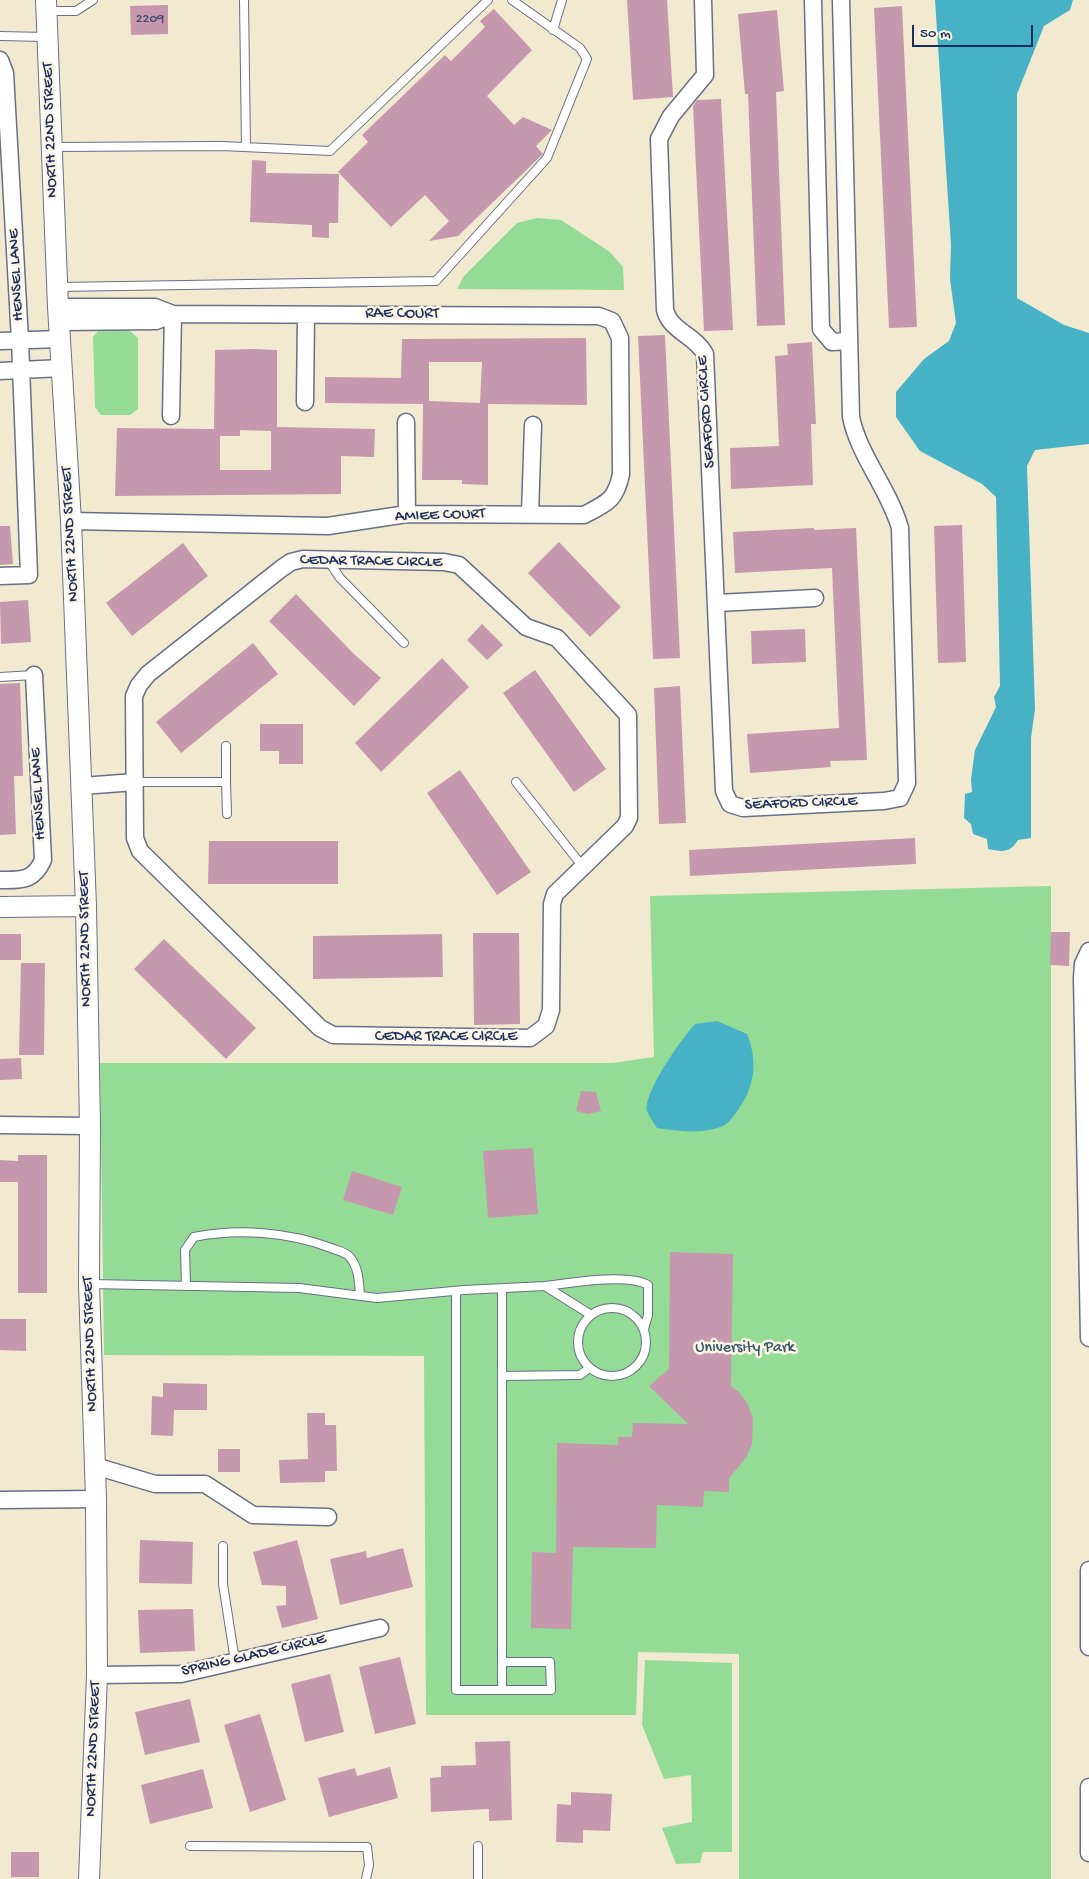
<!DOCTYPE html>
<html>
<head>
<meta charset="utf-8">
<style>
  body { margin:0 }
  #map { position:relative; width:1089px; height:1879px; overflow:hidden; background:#f2ead0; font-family:"Gochi Hand",sans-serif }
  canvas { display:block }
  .scale { position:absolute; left:912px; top:25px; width:121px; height:22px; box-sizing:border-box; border:2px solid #1b2f5e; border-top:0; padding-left:6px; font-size:15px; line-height:18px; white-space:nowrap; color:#1b2f5e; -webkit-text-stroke:4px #fcf5e5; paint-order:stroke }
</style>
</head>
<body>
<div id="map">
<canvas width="1089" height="1879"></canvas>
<div class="scale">50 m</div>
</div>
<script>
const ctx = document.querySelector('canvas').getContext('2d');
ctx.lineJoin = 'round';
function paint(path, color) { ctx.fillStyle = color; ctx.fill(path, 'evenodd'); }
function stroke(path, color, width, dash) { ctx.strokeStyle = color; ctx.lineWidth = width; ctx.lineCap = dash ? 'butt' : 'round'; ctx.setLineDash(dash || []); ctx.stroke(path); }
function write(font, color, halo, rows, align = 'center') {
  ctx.font = font + ' "Gochi Hand",sans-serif'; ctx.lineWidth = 5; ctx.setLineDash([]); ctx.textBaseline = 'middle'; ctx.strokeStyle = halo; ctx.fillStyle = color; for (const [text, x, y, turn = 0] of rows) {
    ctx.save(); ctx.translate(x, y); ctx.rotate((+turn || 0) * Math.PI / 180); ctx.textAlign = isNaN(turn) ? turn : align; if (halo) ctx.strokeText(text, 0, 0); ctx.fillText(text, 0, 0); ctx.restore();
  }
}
paint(new Path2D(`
  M537,218L561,220L610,252L623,267L624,290L457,289L464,276L517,223Z
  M129,330L138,338V409L130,415H101L95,407L93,337L98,331Z
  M1051,886V1879H739V1654L638,1652L636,1715H426L424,1356L104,1355L100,1063H613L654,1057L650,896Z
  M645,1660L732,1663V1852H703L700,1863L676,1864L662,1828L692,1822L691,1775L664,1779L642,1725Z`), '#94db95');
paint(new Path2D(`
  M935,0H1073L1070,10L1044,26L1017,94V298L1064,325L1089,333V444L1035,450L1027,466L1035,709L1031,738V838L1018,840C1010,853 1003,852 988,849L987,839L973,834L971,824L964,818L965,794L972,792L971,779L975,750L996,707L994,697L1000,686L996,497L982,484L920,451L896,417V392L924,359L949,341L956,323L950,279L951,245Z
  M717,1021L747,1034C758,1061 755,1086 738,1110C735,1114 730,1122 725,1125C703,1135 679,1131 657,1128C654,1123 649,1116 647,1111C643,1093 682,1038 695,1024Z`), '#47b1c6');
paint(new Path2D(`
  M627,0H667L673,97L633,100Z
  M168,5V34L131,35L130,6Z
  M902,6L917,327L889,328L874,8Z
  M494,9L532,50L487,96L514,125L523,117L552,130L536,146L543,154L458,236L429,241L449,221L425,195L391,227L338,172L368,142L362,135L445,55L451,61L485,27L480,21Z
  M777,10L784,91L776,92L785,325L757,326L748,94H745L738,14Z
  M721,99L733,330L704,331L693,106L697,100Z
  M252,160L266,161V173L339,174L338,223H329V238L312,237V225L250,222Z
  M665,335L680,658L653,659L638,336Z
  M586,338L587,405L488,404V485L462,484V480H422L423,404L325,403V377L401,378L402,339ZM429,362H482L480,403L429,401Z
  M812,342L816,424H811L813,485L731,489L730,448L779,446L775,356L788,355L787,344Z
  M254,349L277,350V427L375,429L374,457L341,456V494L115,496L117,428L214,429L215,350ZM240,430L271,431V470H220V436H240Z
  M962,525L966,662L938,663L934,526Z
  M0,526H10L13,564L0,565Z
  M814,528V530L856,528L867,760L830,761L831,767L750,773L747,734L839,728L832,568L735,573L733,532Z
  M559,542L621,607L590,637L528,573Z
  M183,543L208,576L132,636L106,603Z
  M296,594L354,654L381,678L354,706L269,621Z
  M28,600L31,642L1,644L0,602Z
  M482,624L503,645L487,660L467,640Z
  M805,629L806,662L752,664L751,631Z
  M253,643L278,674L181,753L156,722Z
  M442,658L469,687L381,772L355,743Z
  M535,670L606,769L574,792L503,693Z
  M20,683L23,776H14L16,834L0,835V684Z
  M680,686L686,823L659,824L654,688Z
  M260,724H303V764H279V751H260Z
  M460,770L531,872L497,895L427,793Z
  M915,838L916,864L690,876L689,850Z
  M209,841H338V884H208Z
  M1051,932H1070L1069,966L1050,965Z
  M473,933H519L520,1024L474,1025Z
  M0,934H21V960H0Z
  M442,934L443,977L313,979V936Z
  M164,939L256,1028L226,1059L134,969Z
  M21,963H45L44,1055H19Z
  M21,1058L22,1079L0,1080V1059Z
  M581,1091L596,1092L601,1111L588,1114L576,1111Z
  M533,1148L538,1214L488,1218L483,1151Z
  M18,1155H47V1293H18V1182H0V1160L18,1161Z
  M352,1171L402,1187L393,1215L343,1200Z
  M670,1252L733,1254L731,1386L739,1392L747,1403L753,1418L752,1444L746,1458L729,1478V1492L704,1491L703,1507L657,1505L656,1548L573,1547L571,1629L531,1628L532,1552L556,1553L557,1443L618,1445V1437H632L633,1423L688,1424L649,1386L669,1369Z
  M0,1319H26V1351L0,1350Z
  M163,1383L207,1384V1410H174L173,1436L151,1435L152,1396L163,1397Z
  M307,1413H325V1425H336L337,1471H325V1482L280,1483L279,1460L308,1459Z
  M218,1449H240V1472H218Z
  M140,1540L193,1542L192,1584L139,1583Z
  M297,1540L318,1619L282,1628L276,1606L286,1605V1586L262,1585L253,1552Z
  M403,1548L413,1587L340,1605L330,1559L366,1551L367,1558Z
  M193,1609L195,1651L140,1653L138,1610Z
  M400,1657L416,1724L375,1734L359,1667Z
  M330,1674L344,1732L305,1742L291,1684Z
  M190,1699L200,1742L145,1755L135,1712Z
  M260,1714L286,1800L250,1812L224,1725Z
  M510,1741L512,1820L489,1821V1809L431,1812L430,1778L441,1777V1766L476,1765L475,1742Z
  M390,1767L398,1798L329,1817L318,1778L355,1768L357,1776Z
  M203,1769L213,1808L150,1824L141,1785Z
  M571,1792L612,1794L610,1831L583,1830V1843L556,1842L557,1804L571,1805Z
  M11,1852H39V1877H11Z`), '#c698ae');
const service = new Path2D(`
  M244,0L246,147
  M48,11H76L93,0
  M553,30L562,0
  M0,36L45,37
  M53,147L222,146L330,151L488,0
  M59,287L436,281L547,158L587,59L580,48L512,0
  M328,560L340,578L404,643
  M0,677L34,675
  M226,746V782
  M135,782H226L227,814
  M516,782L583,867
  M90,1284L299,1288L377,1298L464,1290L545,1286L591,1315
  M186,1286L185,1250L194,1237C238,1228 289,1232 331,1248C336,1250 345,1252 349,1256C359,1267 359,1282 360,1296
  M545,1286C569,1283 628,1273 648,1285V1315L644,1329
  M502,1289V1690
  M456,1291V1690H551L550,1662H502
  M578 1342a34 34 0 1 1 68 0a34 34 0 1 1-68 0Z
  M502,1376L580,1375L589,1368
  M223,1546V1584L235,1661
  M190,1846L367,1847L369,1865L366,1879
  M478,1846V1879`);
const minor = new Path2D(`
  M703,0L705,75L671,116L659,139L665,310C670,331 695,335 705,354L724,791L730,804L743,808L884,801L900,798L907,783L900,528C889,489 859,456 851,417L841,0
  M813,0L821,329L832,342L849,341
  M0,60L5,73L20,340L29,575L0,576
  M58,307H155L173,314L599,316L612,321L620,338L621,474C616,500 607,503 584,515L407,514L328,526L71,521
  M59,322L156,321L173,314
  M0,341L61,339
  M0,371L62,368
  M305,402L306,315
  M171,416L173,314
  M406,422L407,514
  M530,514L533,425
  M303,559L444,562L459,565L526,627L557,638L628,715L629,818L625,826L555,894L552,904L551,1010L546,1026L530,1038L333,1035L320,1028L140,851L135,838L134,696L139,685L148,674L282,568L291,562Z
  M717,603L815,598
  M82,786L135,782
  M0,880C21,880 33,882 43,860L34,675
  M1089,951L1083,964L1082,978L1089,1338
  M0,1125L90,1126
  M95,1466L155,1484H205L253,1515L328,1517
  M0,1500L96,1499
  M1089,1570V1647
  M97,1675L181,1674L380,1628
  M1089,1787V1853`);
const tertiary = new Path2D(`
  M46,0L58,307L71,521L86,906L90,1126L89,1284L96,1499L97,1675L89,1879
  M0,907L86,906`);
stroke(service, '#667086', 10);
stroke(minor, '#667086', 19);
stroke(tertiary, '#667086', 22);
stroke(service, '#fff', 8);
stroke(minor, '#fff', 16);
stroke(tertiary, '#fff', 20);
write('14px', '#464972', null, [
  ["2209",150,20]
]);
write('16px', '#1b2f5e', '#fcf5e5', [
  ["NORTH 22ND STREET",51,130,-92],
  ["HENSEL LANE",17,275,-93],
  ["RAE COURT",402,315],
  ["SEAFORD CIRCLE",707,412,-94],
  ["AMIEE COURT",440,516,-2],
  ["NORTH 22ND STREET",71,534,-93],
  ["CEDAR TRACE CIRCLE",371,562,1],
  ["HENSEL LANE",39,794,-93],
  ["SEAFORD CIRCLE",801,804,-2],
  ["NORTH 22ND STREET",86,939,-91],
  ["CEDAR TRACE CIRCLE",446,1038],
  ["NORTH 22ND STREET",91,1344,-92],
  ["SPRING GLADE CIRCLE",254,1656,-13],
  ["NORTH 22ND STREET",94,1749,-88]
]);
write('16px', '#395a6c', '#fcf5e5', [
  ["University Park",745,1349]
]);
</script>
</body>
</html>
